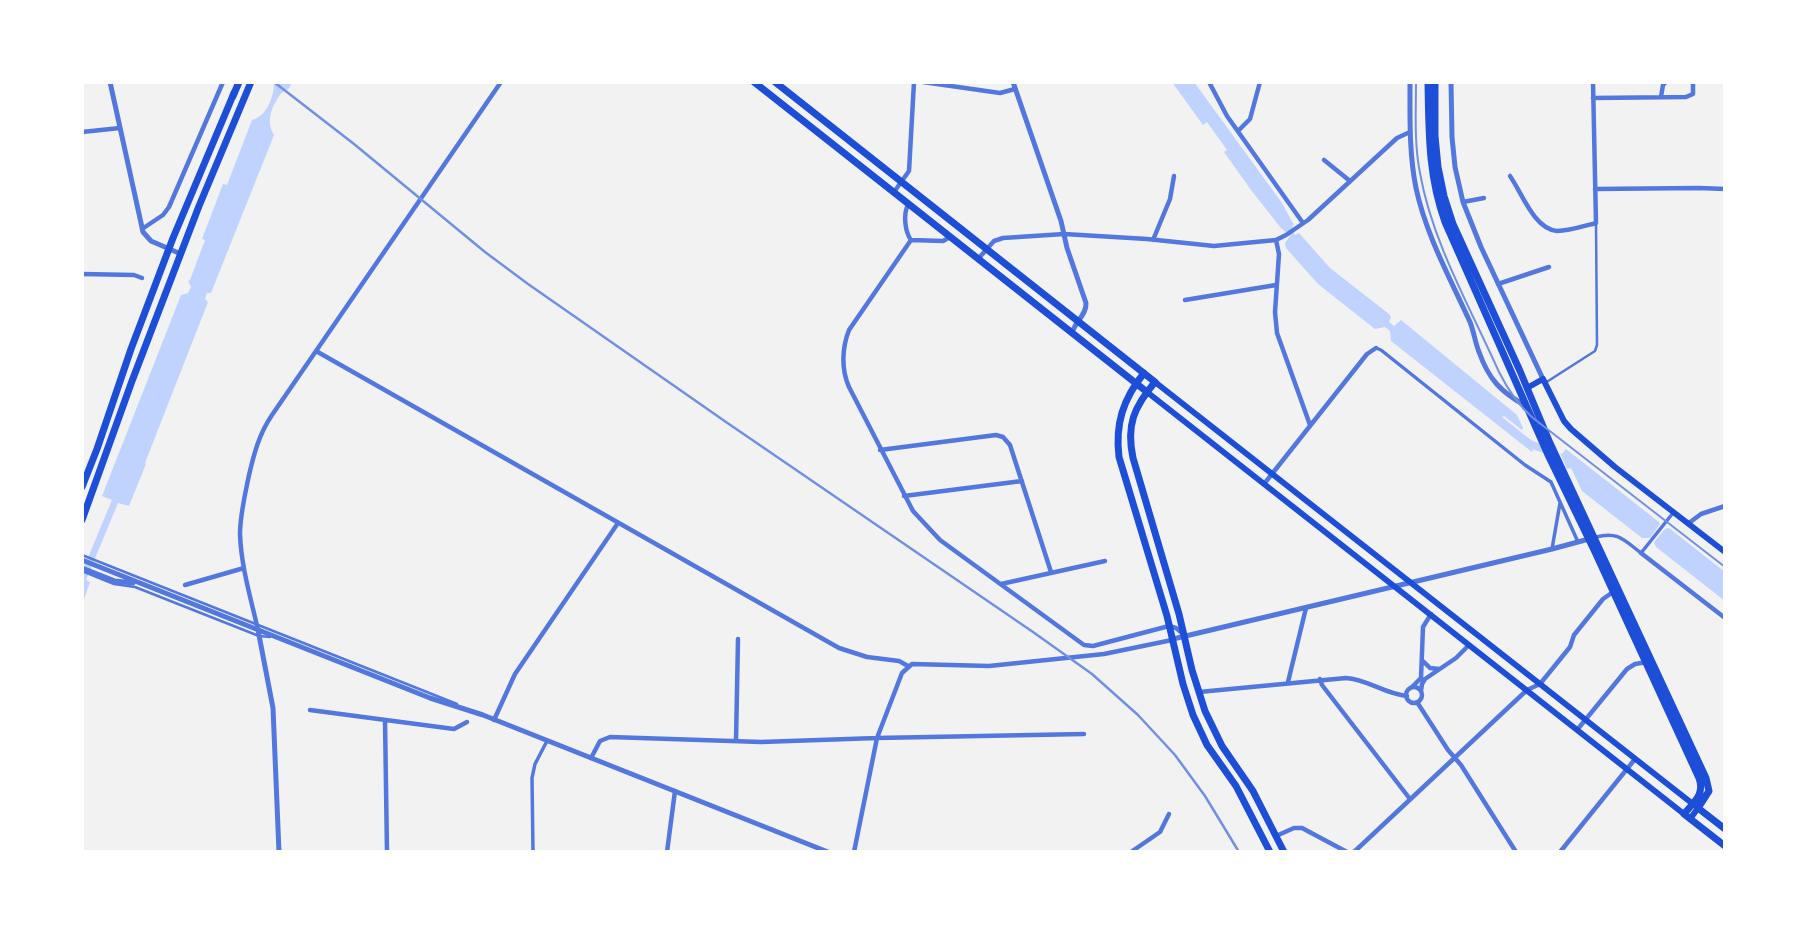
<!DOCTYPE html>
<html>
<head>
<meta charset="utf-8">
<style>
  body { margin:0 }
  #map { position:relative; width:1807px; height:934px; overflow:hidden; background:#f2f2f2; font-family:"IBM Plex Sans",sans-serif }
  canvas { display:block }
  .frame { position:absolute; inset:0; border:84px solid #fff; pointer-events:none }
</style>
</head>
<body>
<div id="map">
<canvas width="1807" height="934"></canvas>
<div class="frame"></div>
</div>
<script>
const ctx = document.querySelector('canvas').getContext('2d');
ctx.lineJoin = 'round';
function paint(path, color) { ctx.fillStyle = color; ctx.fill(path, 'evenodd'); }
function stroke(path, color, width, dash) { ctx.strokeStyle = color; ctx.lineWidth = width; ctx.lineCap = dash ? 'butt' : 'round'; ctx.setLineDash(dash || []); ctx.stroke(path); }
paint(new Path2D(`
  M274,82H292C289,92 285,88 280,95C271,107 266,122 274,135L211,293H207L205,299L208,302L145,463L146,464L129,506L118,503L86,580L90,582L82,605V572L112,500L102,496L181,295L188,293L191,287L188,281L190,280L205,240L202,239L223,184L227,185L252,120C267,116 274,97 274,82Z
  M1172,82H1194L1282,203L1294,225L1292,226L1295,235L1299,233L1330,268L1389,314L1391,317L1389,322L1394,326L1401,320L1517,415L1523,428L1522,430L1504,416L1502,417L1527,437L1533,451L1532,452L1391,341L1390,331L1385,327L1375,329L1318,284L1286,248L1285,243L1290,236L1281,228L1251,190L1224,152L1227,150L1207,122L1203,125Z
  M1566,449L1659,522L1660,524L1650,538H1642L1582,491L1571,468L1567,469L1560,453L1562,454Z
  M1669,528L1725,572V601L1656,547L1654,542L1665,529Z`), '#bfd3fe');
stroke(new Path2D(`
  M1521,438L1532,445L1551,451`), '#bfd3fe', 8);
stroke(new Path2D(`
  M1545,383L1595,351L1597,345L1596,223
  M82,555L457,704
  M82,571L114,584L135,587L259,636L270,637`), '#5277de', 2.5);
stroke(new Path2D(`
  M1376,348L1381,350L1525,465L1551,482L1578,542
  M1596,537C1618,531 1624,540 1641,553L1673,513
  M1552,549L1560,503
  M533,852L532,778L535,764L547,741`), '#5277de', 3.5);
stroke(new Path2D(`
  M923,82L1000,93L1015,89
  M1209,82L1227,116L1303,223
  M1661,97L1663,85L1666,82
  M1593,98L1686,97L1693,94V82
  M1238,131L1250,119L1260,82
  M82,132L120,128
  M1324,160L1350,181
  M1510,176C1522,193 1534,229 1557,231C1569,231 1584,226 1596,223L1593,82
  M1595,189L1699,188L1725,189
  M894,192L909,171L914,82
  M1463,202L1484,198
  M908,205C903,214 905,232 911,240L943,241L950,237
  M142,229L163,215L169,207L223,82
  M911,240L849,330C842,348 841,369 849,387L913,511L940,540L1084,645L1093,646L1169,626L1176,628L1182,633
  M1153,240L1170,199L1174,176
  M1276,240L1279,254L1275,312L1277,333L1310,425
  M978,259L994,241L1003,238L1064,234L1147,239L1214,246L1276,240L1286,235L1308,220L1397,138L1410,132
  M82,274L134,275L142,278
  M1498,284L1549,267
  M1185,300L1276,285
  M316,351L839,648L867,657L899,661L908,666
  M880,450L996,435L1003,437L1010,445L1051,572
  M1264,484L1367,354L1376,348
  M904,496L1022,481
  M1689,523L1701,514L1725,506
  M1641,553L1725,618
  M1001,584L1105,561
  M185,585L244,568
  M258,630C251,599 241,566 240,534C240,515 245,495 249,475C254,454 259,434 272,415L501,82
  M1424,662L1430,668L1439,669
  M1320,679L1322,685L1410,799
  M1288,682L1306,608
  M1412,687L1421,678L1423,627L1431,614
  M1406 695a8 8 0 1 1 16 0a8 8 0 1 1-16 0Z
  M1421,691L1422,684L1425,679L1456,658L1469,645
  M1199,692L1346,678C1367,679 1385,694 1407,696
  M1417,702L1448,750L1461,765L1516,852
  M310,710L454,729L467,722
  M385,720L387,852
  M494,720L515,674L618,523
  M1577,730L1627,669L1635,664L1647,662
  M736,741L738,639
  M591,758L600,741L610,737L761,742L877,738L902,673L912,664L989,666L1104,654L1172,640
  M1276,836L1294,828H1302L1347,852
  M667,852L675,791
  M854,852L877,738L1084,734
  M1131,852L1160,832L1169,814
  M1354,852L1527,690L1540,684L1570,647L1574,635L1603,599L1613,592
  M1560,852L1635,759`), '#5277de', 4.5);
stroke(new Path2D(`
  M110,82L143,232L151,241L181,254
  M1013,82L1061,221L1067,248L1086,303C1087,315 1074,322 1072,334
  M1410,82C1410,118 1409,153 1416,188C1426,235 1450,278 1470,322C1474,332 1475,342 1479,352C1489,380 1501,392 1526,406
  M1451,82L1452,137L1455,167L1463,202L1481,247L1543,379
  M82,560L430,698L483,715L828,852
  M82,568L115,581L133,583
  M258,630L273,708L279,852
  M1173,639L1552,549L1589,539`), '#5277de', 5);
stroke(new Path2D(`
  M1155,382L1698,808L1690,819
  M1527,388L1543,379L1564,421L1571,429L1615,467L1725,552
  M1147,392L1684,814`), '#1d4ed8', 6);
stroke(new Path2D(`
  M754,82L1147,392
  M775,82L1155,382C1134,407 1126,425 1133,458L1179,614L1192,670L1205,711L1222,746L1253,791L1284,852
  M1428,82C1429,131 1428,175 1445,222L1549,457L1595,552L1699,778C1705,794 1694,802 1684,814L1725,846
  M1435,82V136L1438,167L1444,196L1453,224L1520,371L1550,443L1706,778L1709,791L1698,808L1725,829
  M1144,373C1123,399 1115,424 1119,457L1167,616L1183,684L1193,715L1207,745L1236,786L1270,852
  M82,487L97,449L131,349L173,238L234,93
  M82,520L132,381L199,206L251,82`), '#1d4ed8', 7);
stroke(new Path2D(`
  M233,96L239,82`), '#1d4ed8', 7);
stroke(new Path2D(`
  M1416,82C1416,113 1414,143 1420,173C1432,242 1471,309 1499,372C1508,390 1518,405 1533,418L1725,567`), '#7290e2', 2);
stroke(new Path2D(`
  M274,82L354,144L485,252L528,284L726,422L1033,632L1092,674L1138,715L1175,755L1205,796L1239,852`), '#7290e2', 2.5);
</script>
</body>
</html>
